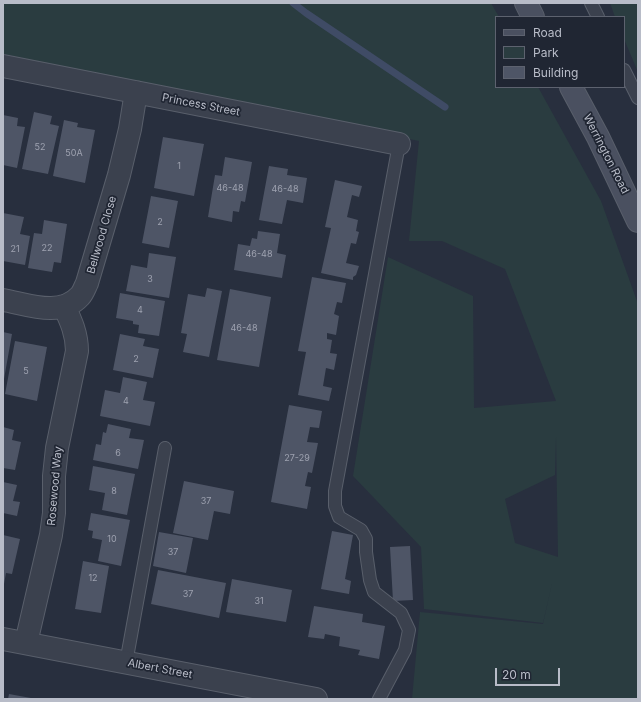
<!DOCTYPE html>
<html>
<head>
<meta charset="utf-8">
<style>
  body { margin:0 }
  #map { position:relative; width:641px; height:702px; overflow:hidden; background:#282f3e; font-family:Inter,sans-serif }
  canvas { display:block }
  .frame { position:absolute; inset:0; border:4px solid #b8bcc8; pointer-events:none }
  .legend { position:absolute; left:495px; top:16px; width:130px; height:72px; box-sizing:border-box; background:#202633; border:1px solid #5d626f; margin:0; padding:5px 7px; list-style:none; font-size:12px; color:#b8bcc8 }
  .legend li { display:flex; align-items:center; gap:8px; height:20px }
  .legend b { width:20px; border:1px solid #5d626f }
  .scale { position:absolute; left:495px; top:668px; width:65px; height:18px; box-sizing:border-box; border:2px solid #b8bcc8; border-top:0; padding-left:5px; font-size:12px; line-height:14px; white-space:nowrap; color:#b8bcc8; -webkit-text-stroke:3px #202633; paint-order:stroke }
</style>
</head>
<body>
<div id="map">
<canvas width="641" height="702"></canvas>
<div class="frame"></div>
<ul class="legend">
<li><b style="height:5px;background:#4a5060"></b>Road</li>
<li><b style="height:11px;background:#2a3c40"></b>Park</li>
<li><b style="height:11px;background:#4e5566"></b>Building</li>
</ul>
<div class="scale">20 m</div>
</div>
<script>
const ctx = document.querySelector('canvas').getContext('2d');
ctx.lineJoin = 'round';
function paint(path, color) { ctx.fillStyle = color; ctx.fill(path, 'evenodd'); }
function stroke(path, color, width, dash) { ctx.strokeStyle = color; ctx.lineWidth = width; ctx.lineCap = dash ? 'butt' : 'round'; ctx.setLineDash(dash || []); ctx.stroke(path); }
function write(font, color, halo, rows, align = 'center') {
  ctx.font = font + ' Inter,sans-serif'; ctx.lineWidth = 3.5; ctx.setLineDash([]); ctx.textBaseline = 'middle'; ctx.strokeStyle = halo; ctx.fillStyle = color; for (const [text, x, y, turn = 0] of rows) {
    ctx.save(); ctx.translate(x, y); ctx.rotate((+turn || 0) * Math.PI / 180); ctx.textAlign = isNaN(turn) ? turn : align; if (halo) ctx.strokeText(text, 0, 0); ctx.fillText(text, 0, 0); ctx.restore();
  }
}
paint(new Path2D(`
  M3,3H491L499,17H496V87H538L601,201L638,304V699H412L420,612L543,624L553,579L543,623L424,609L421,547L353,476L388,257L473,296L474,408L556,401L505,269L442,241H409L419,141L3,54ZM556,437L558,556V557L515,543L505,499L555,475Z
  M610,3H638V72L624,39V17H615Z`), '#2a3c40');
stroke(new Path2D(`
  M293,3L306,13L445,107`), '#3f4b65', 7);
paint(new Path2D(`
  M34,112L52,116L50,124L59,126L48,174L22,169Z
  M3,115L18,118L17,126L25,127L17,168L3,165Z
  M64,120L78,123L77,127L95,130L85,183L53,176Z
  M163,137L204,144L194,196L154,188Z
  M225,157L252,162L245,202L241,201L239,212L233,211L232,222L208,217L215,175L222,176Z
  M269,166L288,169L287,175L307,178L303,203L287,200L282,224L259,220Z
  M335,180L362,186L359,197L352,195L347,217L358,220L356,231L359,232L356,244L351,243L346,263L359,266L356,275L353,277V280L321,273L331,228L325,227Z
  M151,196L178,201L169,248L142,243Z
  M3,213L24,217L20,234L30,236L25,265L3,261Z
  M44,220L67,224L61,263L54,262L52,272L28,268L34,233L42,234Z
  M258,231L280,234L277,253L286,255L282,278L234,270L238,244L250,246L252,238L257,239Z
  M149,253L176,257L169,298L126,291L131,265L147,268Z
  M312,277L346,283L342,303L337,302L334,314L339,316L336,335L327,333V339L332,340L330,353L337,354L334,370L326,368L323,386L332,388L329,401L298,395L306,352L298,351Z
  M207,288L222,291L209,357L183,352L187,334L181,333L188,294L205,297Z
  M230,289L271,297L259,367L217,360Z
  M120,293L165,301L159,336L138,333L139,325L133,324V321L116,318Z
  M3,332L12,334L4,379H3Z
  M120,334L145,339L143,346L159,349L153,378L113,370Z
  M15,341L47,347L37,401L5,394Z
  M123,377L147,382L143,400L155,402L150,426L100,416L105,390L120,393Z
  M289,405L322,411L319,428L310,427L307,442L318,443L312,473L308,472L305,486L311,487L307,509L271,502Z
  M108,424L131,429L129,438L144,440L138,469L93,460L96,444L101,445L103,432L106,433Z
  M3,427L14,430L12,440L21,442L15,470L3,468Z
  M93,466L135,474L127,515L102,510L105,493L89,490Z
  M184,481L234,491L230,514L214,511L208,540L173,533Z
  M3,482L17,485L13,501L20,502L17,516L3,513Z
  M91,513L130,520L121,566L98,561L102,540L92,538L93,531L88,530Z
  M332,531L353,535L345,579L351,581L349,594L321,589Z
  M159,532L193,538L186,573L153,566Z
  M3,535L20,539L12,574L6,573L4,584Z
  M410,546L413,600L393,601L390,547Z
  M83,561L109,566L101,613L75,609Z
  M158,570L226,583L219,618L151,604Z
  M232,579L292,590L286,622L226,612Z
  M314,606L363,614L362,622L385,626L379,659L358,655L360,650L339,646L340,637L325,634L324,639L308,637Z
  M9,694L31,698V699H8Z`), '#4e5566');
const lane = new Path2D(`
  M591,3L598,17
  M624,70L638,98
  M126,663L165,448
  M379,699L405,650L409,630L401,613L374,592L370,580L366,552V539L361,530L339,517L335,506V491L399,144`);
const street = new Path2D(`
  M3,66L399,144
  M3,300C27,304 60,318 80,296C83,293 85,287 87,283L119,175L130,129L136,92
  M3,639L316,699
  M26,643L51,535L54,513V476L57,448L77,351C77,334 71,321 64,306`);
const secondary = new Path2D(`
  M526,3L533,17
  M571,87L598,137L638,221`);
stroke(lane, '#595f6b', 14);
stroke(street, '#595f6b', 24);
stroke(secondary, '#595f6b', 24);
stroke(lane, '#3b414e', 12);
stroke(street, '#3b414e', 22);
stroke(secondary, '#4a5060', 22);
write('9px', '#9ea2b0', null, [
  ["52",40,147],
  ["50A",74,153],
  ["1",179,166],
  ["46-48",230,188],
  ["46-48",285,189],
  ["2",160,222],
  ["22",47,248],
  ["21",15,249],
  ["46-48",259,254],
  ["3",150,279],
  ["4",140,310],
  ["46-48",244,328],
  ["2",136,359],
  ["5",26,371],
  ["4",126,401],
  ["6",118,453],
  ["27-29",297,458],
  ["8",114,491],
  ["37",206,501],
  ["10",112,539],
  ["37",173,552],
  ["12",93,578],
  ["37",188,594],
  ["31",259,601]
]);
write('11px', '#b8bcc8', '#202633', [
  ["Princess Street",201,105,11],
  ["Werrington Road",606,154,63],
  ["Bellwood Close",102,235,-74],
  ["Rosewood Way",55,486,-85],
  ["Albert Street",160,669,11]
]);
</script>
</body>
</html>
